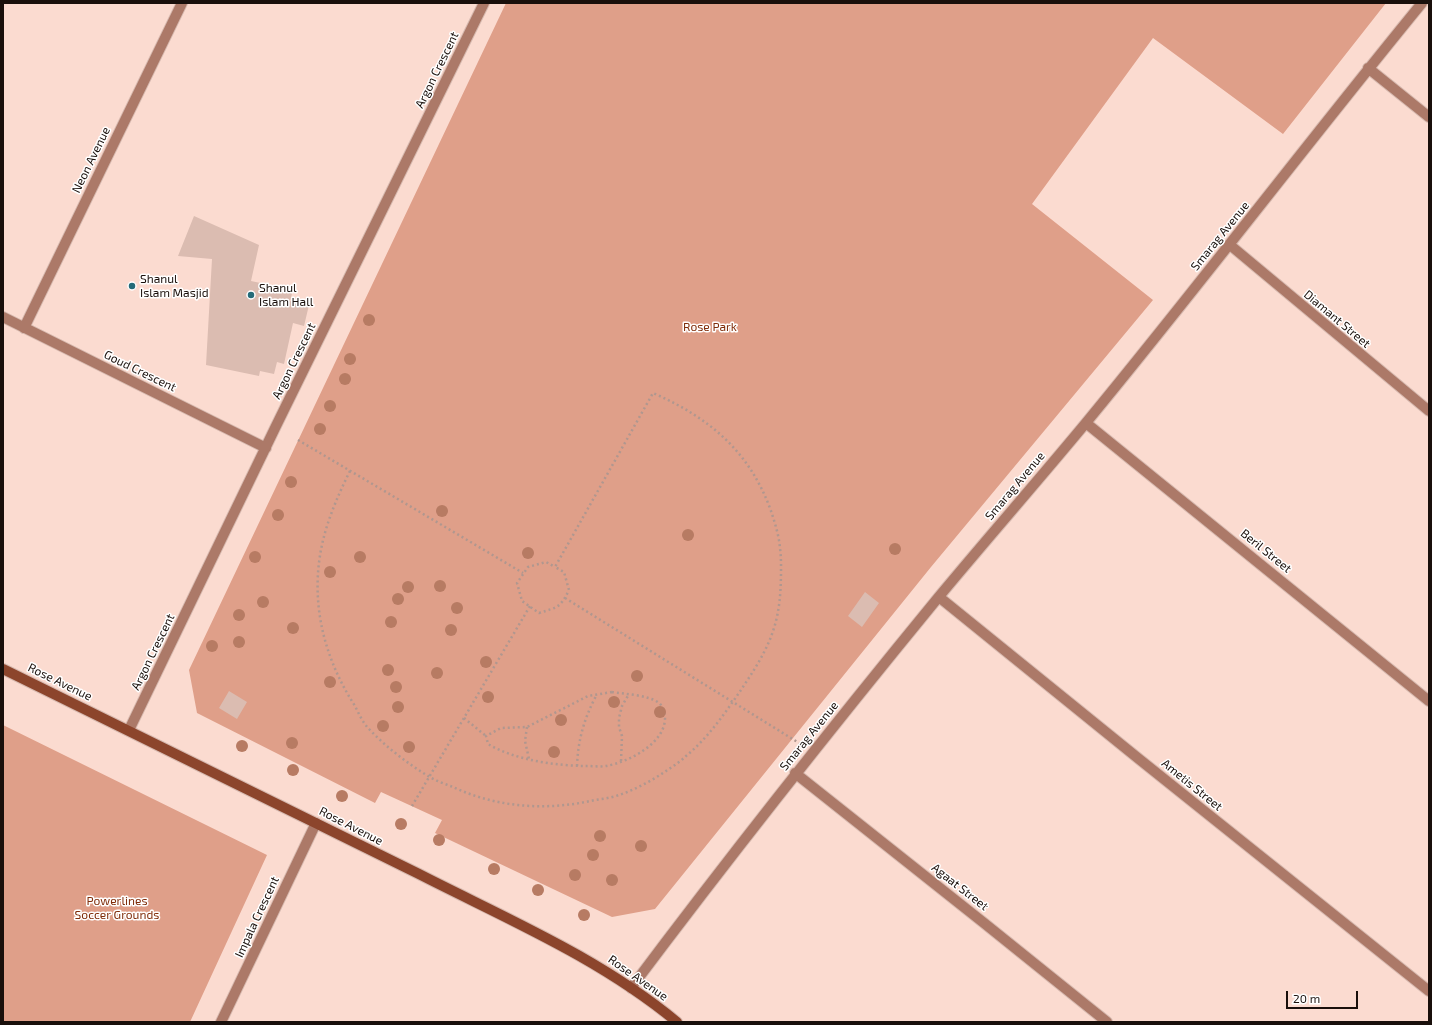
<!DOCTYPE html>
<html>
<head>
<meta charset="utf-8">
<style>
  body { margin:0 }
  #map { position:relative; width:1432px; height:1025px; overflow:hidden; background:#fbdbd0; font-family:"Exo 2",sans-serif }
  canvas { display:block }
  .frame { position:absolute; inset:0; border:4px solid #190f0b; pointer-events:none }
  .scale { position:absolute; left:1286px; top:991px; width:72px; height:18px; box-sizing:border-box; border:2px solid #190f0b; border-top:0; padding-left:5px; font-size:12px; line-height:14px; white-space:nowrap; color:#190f0b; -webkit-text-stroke:3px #fff; paint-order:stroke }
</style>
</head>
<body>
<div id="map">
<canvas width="1432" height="1025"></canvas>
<div class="frame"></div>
<div class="scale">20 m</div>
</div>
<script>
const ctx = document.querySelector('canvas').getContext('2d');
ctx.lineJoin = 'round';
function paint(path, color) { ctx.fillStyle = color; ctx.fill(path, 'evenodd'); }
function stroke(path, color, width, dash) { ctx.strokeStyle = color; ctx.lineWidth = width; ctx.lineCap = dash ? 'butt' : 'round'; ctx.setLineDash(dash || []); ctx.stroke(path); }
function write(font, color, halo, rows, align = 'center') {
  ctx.font = font + ' "Exo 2",sans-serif'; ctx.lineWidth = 3; ctx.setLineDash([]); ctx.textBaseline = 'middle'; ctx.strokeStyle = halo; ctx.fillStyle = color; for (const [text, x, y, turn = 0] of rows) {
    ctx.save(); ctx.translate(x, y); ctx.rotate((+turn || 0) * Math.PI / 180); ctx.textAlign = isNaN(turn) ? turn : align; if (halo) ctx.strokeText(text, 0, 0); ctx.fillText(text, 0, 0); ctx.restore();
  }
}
paint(new Path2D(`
  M506,3H1386L1283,134L1153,38L1032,204L1153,300L931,567L655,909L612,917L435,833L442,820L381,792L375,803L197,713L189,670Z
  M3,725L267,855L190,1022H3Z`), '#df9f89');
paint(new Path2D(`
  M194,216L259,245L251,281L293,290L290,301L309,305L304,326L293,323L284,364L277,362L274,374L260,371L259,376L206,365L212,259L178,256Z
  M865,592L879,603L862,627L848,616Z
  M229,691L247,702L237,719L219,708Z`), '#dbbcb1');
const street = new Path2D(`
  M1368,68L1429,117
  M1230,245L1429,411
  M3,317L266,448
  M24,328L182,3
  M1086,423L1429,701
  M939,597L1139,759L1429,991
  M129,730L276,426L484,3
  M795,773L984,923L1107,1022
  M631,988C730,856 832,727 937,599C986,540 1036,483 1085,424C1199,286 1308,142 1422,3
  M221,1022L316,823`);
const secondary = new Path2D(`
  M3,669C142,737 281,805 419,874C507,919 600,958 677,1022`);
stroke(street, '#d7bab0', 12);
stroke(secondary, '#d7bab0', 12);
stroke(new Path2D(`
  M298,440L523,573
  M350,471C341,489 333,507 327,526C307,589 320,652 355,706C359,714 363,723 369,729C386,747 407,763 428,776C436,781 445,784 453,787C498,808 547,811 595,800C602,799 609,798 616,796C635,790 653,780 669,769C675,765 681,761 686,756C708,738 725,713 741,690C754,670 767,651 774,628C780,609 781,589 781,569C781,562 781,555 780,548C779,536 775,523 771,511C750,452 710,418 653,393L555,567L564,572L569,590C560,608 558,607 539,613L522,601L517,583L528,567L546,562L555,567
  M565,598L799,743
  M612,692C624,694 649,695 659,703C663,706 664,712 665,717C666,743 629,762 606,766C600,767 594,766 588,766C556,766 515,760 488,744L486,736L501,728L527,727L588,696Z
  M464,718L486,736
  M527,727L525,741L529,759
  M621,761L622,736L619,727V718L622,706L629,694
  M577,766C578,740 584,719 596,696
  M412,806L530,606`), '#b0978f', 2.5, [2, 3]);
stroke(street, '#ac7968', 10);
stroke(secondary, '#8c452c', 10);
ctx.fillStyle = '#b77b63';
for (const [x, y] of [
  [369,320],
  [350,359],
  [345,379],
  [330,406],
  [320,429],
  [291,482],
  [442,511],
  [278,515],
  [688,535],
  [895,549],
  [528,553],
  [255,557],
  [360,557],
  [330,572],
  [440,586],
  [408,587],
  [398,599],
  [263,602],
  [457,608],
  [239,615],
  [391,622],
  [293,628],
  [451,630],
  [239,642],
  [212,646],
  [486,662],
  [388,670],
  [437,673],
  [637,676],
  [330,682],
  [396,687],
  [488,697],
  [614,702],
  [398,707],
  [660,712],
  [561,720],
  [383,726],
  [292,743],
  [242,746],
  [409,747],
  [554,752],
  [293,770],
  [342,796],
  [401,824],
  [600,836],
  [439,840],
  [641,846],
  [593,855],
  [494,869],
  [575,875],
  [612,880],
  [538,890],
  [584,915]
]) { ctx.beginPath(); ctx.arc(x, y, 6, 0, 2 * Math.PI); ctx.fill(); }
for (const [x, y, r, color] of [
  [132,286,4,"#246b79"],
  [251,295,4,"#246b79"]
]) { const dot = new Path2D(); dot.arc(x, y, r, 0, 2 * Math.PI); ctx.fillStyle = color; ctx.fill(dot); stroke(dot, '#fff', 1.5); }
write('12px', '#190f0b', '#fff', [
  ["Argon Crescent",437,70,-64],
  ["Neon Avenue",91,160,-64],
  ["Smarag Avenue",1220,236,-51],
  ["Diamant Street",1337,319,40],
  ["Argon Crescent",294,361,-64],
  ["Goud Crescent",140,371,26],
  ["Smarag Avenue",1015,486,-50],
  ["Beril Street",1266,551,39],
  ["Argon Crescent",153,652,-64],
  ["Rose Avenue",60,682,26],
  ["Smarag Avenue",809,736,-51],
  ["Ametis Street",1192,785,39],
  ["Rose Avenue",351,826,27],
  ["Agaat Street",960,887,38],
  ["Impala Crescent",257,917,-65],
  ["Rose Avenue",638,978,35]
]);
write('12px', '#190f0b', '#fff', [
  ["Shanul",140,279],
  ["Islam Masjid",140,293],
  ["Shanul",259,288],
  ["Islam Hall",259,302]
], 'left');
write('12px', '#802d0a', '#fff', [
  ["Rose Park",710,327],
  ["Powerlines",117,901],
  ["Soccer Grounds",117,915]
]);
</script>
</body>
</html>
